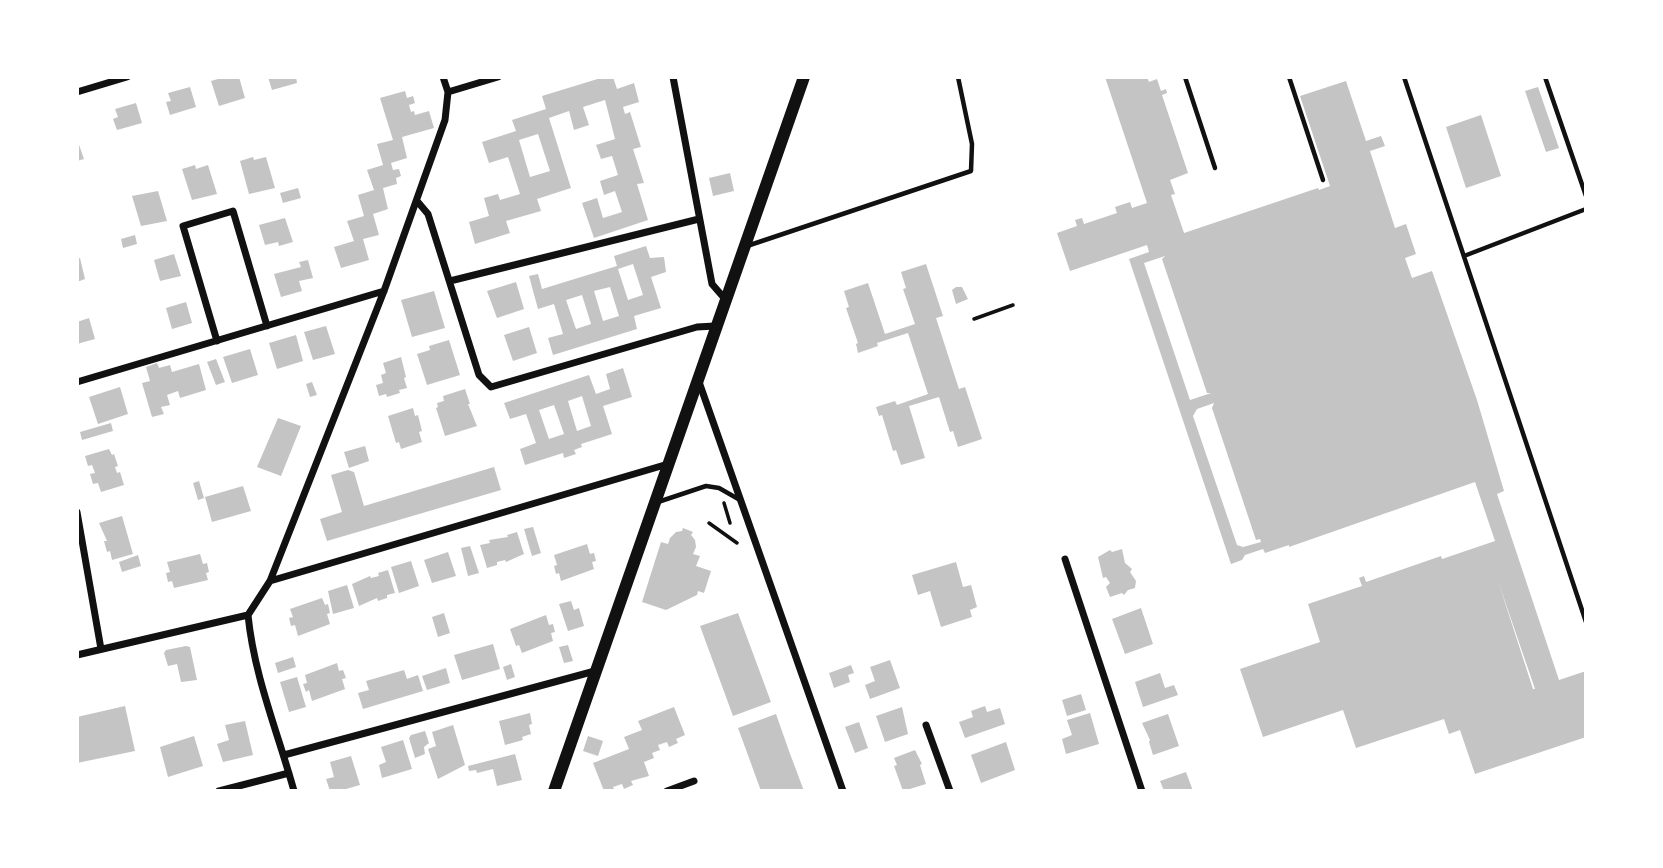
<!DOCTYPE html>
<html>
<head>
<meta charset="utf-8">
<style>
  body { margin:0 }
  #map { position:relative; width:1663px; height:868px; overflow:hidden; background:#fff; font-family:"Source Sans 3",sans-serif }
  canvas { display:block }
  .frame { position:absolute; inset:0; border:79px solid #fff; pointer-events:none }
</style>
</head>
<body>
<div id="map">
<canvas width="1663" height="868"></canvas>
<div class="frame"></div>
</div>
<script>
const ctx = document.querySelector('canvas').getContext('2d');
ctx.lineJoin = 'round';
function paint(path, color) { ctx.fillStyle = color; ctx.fill(path, 'evenodd'); }
function stroke(path, color, width, dash) { ctx.strokeStyle = color; ctx.lineWidth = width; ctx.lineCap = dash ? 'butt' : 'round'; ctx.setLineDash(dash || []); ctx.stroke(path); }
paint(new Path2D(`
  M225,77H239L245,98L219,106L211,81Z
  M268,77H296L297,83L272,90Z
  M604,77H613L617,89L634,83L639,102L623,107L625,114L630,112L641,147L633,149L644,183L637,184L648,220L594,238L582,203L597,198L603,218L622,212L615,191L604,195L600,181L618,175L612,156L601,159L596,145L615,139L605,100L583,107L589,125L574,130L569,111L549,118L571,188L537,199L541,211L506,221L510,233L475,244L469,222L489,216L484,198L498,194L500,200L520,194L508,157L489,163L482,142L516,131L512,120L546,109L542,96ZM538,134L550,171L530,177L519,140Z
  M1105,77H1147L1149,82L1157,79L1161,91L1166,89L1167,93L1162,95L1188,173L1170,180L1175,194L1171,195L1184,233L1318,188L1319,190L1330,186L1300,96L1346,81L1366,141L1381,136L1385,146L1370,151L1395,228L1406,224L1416,254L1405,258L1412,278L1432,271L1477,400L1504,491L1497,494L1559,680L1586,671V737L1475,774L1460,730L1449,734L1444,719L1356,748L1343,710L1263,737L1240,669L1320,642L1308,604L1362,586L1359,578L1364,576L1366,582L1441,556L1442,559L1495,541L1475,482L1289,547V545L1265,553L1263,549L1245,555L1242,560L1231,564L1129,259L1149,252L1147,245L1070,271L1057,233L1077,226L1075,220L1082,218L1084,224L1117,213L1115,207L1130,202L1132,208L1147,203ZM1165,256L1162,259L1207,393H1211L1190,400L1144,263ZM1214,403L1212,408L1256,540L1260,539L1261,542L1243,547L1237,545L1193,416L1197,409ZM1498,581L1535,689H1533Z
  M190,87L196,107L170,115L166,102L171,101L168,93Z
  M1538,87L1559,148L1546,152L1525,91Z
  M405,91L407,98L413,96L415,103L409,105L411,112L414,111L415,115L429,111L434,128L402,137L407,158L391,163L393,170L399,169L401,176L396,178L397,184L383,188L388,209L373,214L379,235L363,239L369,260L341,268L334,247L354,241L347,221L364,216L358,195L374,190L367,170L383,165L377,144L393,140L380,98Z
  M136,103L142,123L117,130L113,119L118,117L115,109Z
  M1481,115L1501,176L1466,188L1446,127Z
  M77,139L84,159L77,161Z
  M253,157L254,160L266,157L275,188L249,194L240,161Z
  M195,165L196,169L208,165L217,194L192,200L182,169Z
  M730,173L734,191L713,196L709,178Z
  M298,188L301,198L283,203L280,193Z
  M158,191L167,221L141,226L132,196Z
  M285,218L293,242L279,246L278,242L265,245L259,225Z
  M135,235L137,244L123,248L121,239Z
  M646,246L650,258L664,257L666,272L651,277L661,308L634,316L637,329L553,355L548,338L563,334L554,304L538,309L529,276L538,274L542,289L617,266L614,256ZM633,264L643,295L628,300L618,269ZM610,287L619,316L603,321L594,291ZM582,295L591,324L576,329L566,300Z
  M174,254L181,276L160,281L154,260Z
  M80,258L85,279L77,282V259Z
  M308,260L313,278L299,281L302,291L281,297L274,274L301,267L299,262Z
  M926,264L943,316L936,318L959,389L965,387L982,439L958,447L953,431L950,432L939,397L909,406L925,458L901,465L896,450L893,451L882,415L879,416L876,407L895,401L897,405L928,394L908,333L877,343L878,346L858,353L856,344L858,343L846,308L849,307L844,291L868,283L885,334L915,324L903,289L906,288L901,272Z
  M516,282L524,309L497,318L487,291Z
  M956,287H962L968,299L956,304L952,290Z
  M434,291L445,328L412,337L401,300Z
  M186,302L192,323L172,329L166,308Z
  M89,318L95,339L77,344V322Z
  M326,326L335,354L313,360L304,332Z
  M529,327L537,353L513,361L504,335Z
  M296,335L303,361L277,369L269,343Z
  M449,340L460,375L427,385L417,354L430,350L429,346Z
  M250,349L258,375L232,383L223,357Z
  M401,357L406,377L404,378L407,388L399,390L400,393L387,397L386,394L379,396L376,385L383,383L381,375L386,373L383,363Z
  M216,359L225,382L216,385L207,362Z
  M157,363L159,368L170,365L172,372L199,364L206,390L180,398L178,391L167,395L170,405L161,407L164,414L152,417L142,383L150,381L146,367Z
  M623,368L632,397L603,406L612,434L581,444L582,447L574,450L576,454L564,458L563,453L525,465L520,449L536,443L526,414L510,419L504,403L589,375L596,394L610,389L606,374ZM582,396L591,426L577,431L568,401ZM554,405L564,434L549,439L539,410Z
  M312,382L317,395L310,397L306,384Z
  M120,387L128,414L98,424L89,397Z
  M465,389L470,404H468L477,426L445,436L436,408L438,407L437,403L444,401L443,396Z
  M413,408L415,416L418,415L422,431L419,432L422,442L401,449L399,442L396,443L388,416Z
  M278,418L301,426L281,476L257,467Z
  M111,423L113,431L82,440L80,432Z
  M365,446L369,461L349,468L344,452Z
  M109,449L112,455L114,454L118,466L115,467L117,473L120,472L124,485L101,492L98,483L93,484L90,474L95,473L92,465L88,466L85,456Z
  M494,467L501,490L327,541L320,519L342,512L331,475L348,470L354,472L364,506Z
  M199,481L204,498L198,500L193,483Z
  M243,486L251,511L212,522L205,497Z
  M122,516L133,554L112,560L110,551L107,552L104,541H107L99,523Z
  M533,527L541,553L532,556L524,529Z
  M683,528L693,532L691,535L695,540L696,547L693,554L700,556L696,566L711,571L704,593L698,591L697,595L666,610L642,602L661,542L668,544L670,538L676,532L682,531Z
  M517,532L524,554L506,562L505,560L497,562V565L487,568L480,545L490,543L489,540L508,537L507,535Z
  M587,544L590,554L594,553L596,561L592,562L594,569L561,581L559,573L556,574L554,566L557,565L554,555Z
  M470,546L479,573L468,576L461,548Z
  M1122,549L1125,563L1132,569L1130,572L1136,581L1135,588L1128,590L1124,595L1122,593L1110,597L1106,587L1110,583L1106,577L1103,578L1098,557L1110,550L1112,552Z
  M448,552L456,576L432,583L424,560Z
  M200,554L203,564L207,563L209,572L206,573L208,580L174,588L172,581L168,582L166,573L170,572L167,562Z
  M138,555L141,566L122,572L119,562Z
  M411,561L419,586L399,593L391,567Z
  M956,562L963,587L971,585L977,607L970,610L972,617L941,627L930,591L918,595L912,575Z
  M388,570L395,593L387,595V598L378,601L377,598L359,606L352,584L370,576L371,578L379,576L378,573Z
  M347,585L354,608L333,614L328,591Z
  M322,598L325,605L328,604L330,613L327,614L330,624L298,636L295,625L291,626L289,618L293,617L290,609Z
  M571,601L574,610L579,608L584,626L568,631L559,604Z
  M1141,608L1153,644L1125,654L1112,619Z
  M444,613L450,633L438,637L432,617Z
  M738,613L771,702L733,716L700,626Z
  M546,615L549,625L553,624L555,632L551,633L553,641L522,653L519,645L516,646L510,629Z
  M493,644L500,669L462,680L454,655Z
  M568,645L573,661L564,663L559,647Z
  M186,646L190,647L197,680L181,682L177,664L168,666L164,653L166,650Z
  M293,657L296,667L278,673L275,663Z
  M890,660L900,688L870,699L865,685L875,681L870,667Z
  M337,663L339,671L343,670L346,678L342,679L345,689L312,701L309,690L306,692L303,684L307,683L305,675Z
  M511,664L515,677L507,680L503,667Z
  M851,665L854,673L848,675L850,682L834,688L829,673Z
  M446,668L450,683L427,690L422,676Z
  M404,670L407,679L418,675L423,691L363,709L358,693L369,690L366,681Z
  M1160,673L1165,688L1174,685L1178,695L1143,707L1135,682Z
  M297,677L306,707L289,712L280,682Z
  M1081,694L1086,710L1067,716L1062,700Z
  M125,706L135,751L77,763V717Z
  M985,706L987,712L1000,708L1005,724L965,738L959,722L973,717L971,711Z
  M674,707L685,735L676,739L678,743L669,747L667,742L658,745L660,750L652,753L654,758L644,762L649,776L631,781L633,785L624,789L622,784L613,787L615,791H604L593,763L629,749L624,737L642,730L638,721Z
  M902,707L908,734L885,742L876,716Z
  M530,713L532,724L529,725L531,734L522,737L523,740L505,745L499,721Z
  M1090,713L1099,744L1066,754L1062,739L1072,735L1067,720Z
  M776,714L789,751L804,791H761L745,747L738,728Z
  M1168,714L1179,746L1153,755L1149,742L1150,740L1142,723Z
  M245,721L253,755L223,762L217,744L229,740L225,725Z
  M859,722L868,748L855,753L845,727Z
  M453,725L465,765L438,779L428,749L436,746L432,732Z
  M425,731L429,743L424,747L425,754L415,758L409,738L411,735Z
  M194,736L203,766L168,777L160,747Z
  M588,736L603,741L598,756L583,751Z
  M403,740L412,769L382,778L379,765L386,762L381,747Z
  M1006,742L1015,770L981,783L971,755Z
  M915,750L922,764L920,765L926,784L903,791L894,766L897,765L894,758Z
  M515,754L522,780L497,786L493,769L477,773L476,770L469,771L468,766Z
  M351,756L360,785L339,791H330L326,779L334,777L330,762Z
  M1186,772L1193,791H1164L1160,781Z`), '#c4c4c4');
stroke(new Path2D(`
  M974,319L1013,305
  M724,503L730,523
  M709,523L737,543`), '#111', 3.5);
stroke(new Path2D(`
  M1185,77L1215,168
  M1289,77L1323,180
  M1404,77L1586,622
  M1545,77L1586,196
  M747,246L971,171L972,144L958,77
  M1464,256L1586,209
  M658,502L706,486L719,488L740,500`), '#111', 4.5);
stroke(new Path2D(`
  M443,77L448,92
  M673,77L712,284L725,299
  M77,92L127,77
  M417,201L428,214L479,375L491,387L697,327L715,326
  M450,281L699,219
  M217,341L183,226L233,211L267,326
  M77,382L384,291
  M699,382L843,791
  M77,512L101,649
  M1065,559L1142,791
  M270,581L668,464
  M248,615C254,676 278,733 294,791
  M77,655L248,615L270,581L384,291L445,120L448,92L498,77
  M926,725L950,791
  M284,755L595,671
  M219,791L289,773
  M667,791L694,781`), '#111', 7);
stroke(new Path2D(`
  M554,791L804,77`), '#111', 12);
</script>
</body>
</html>
